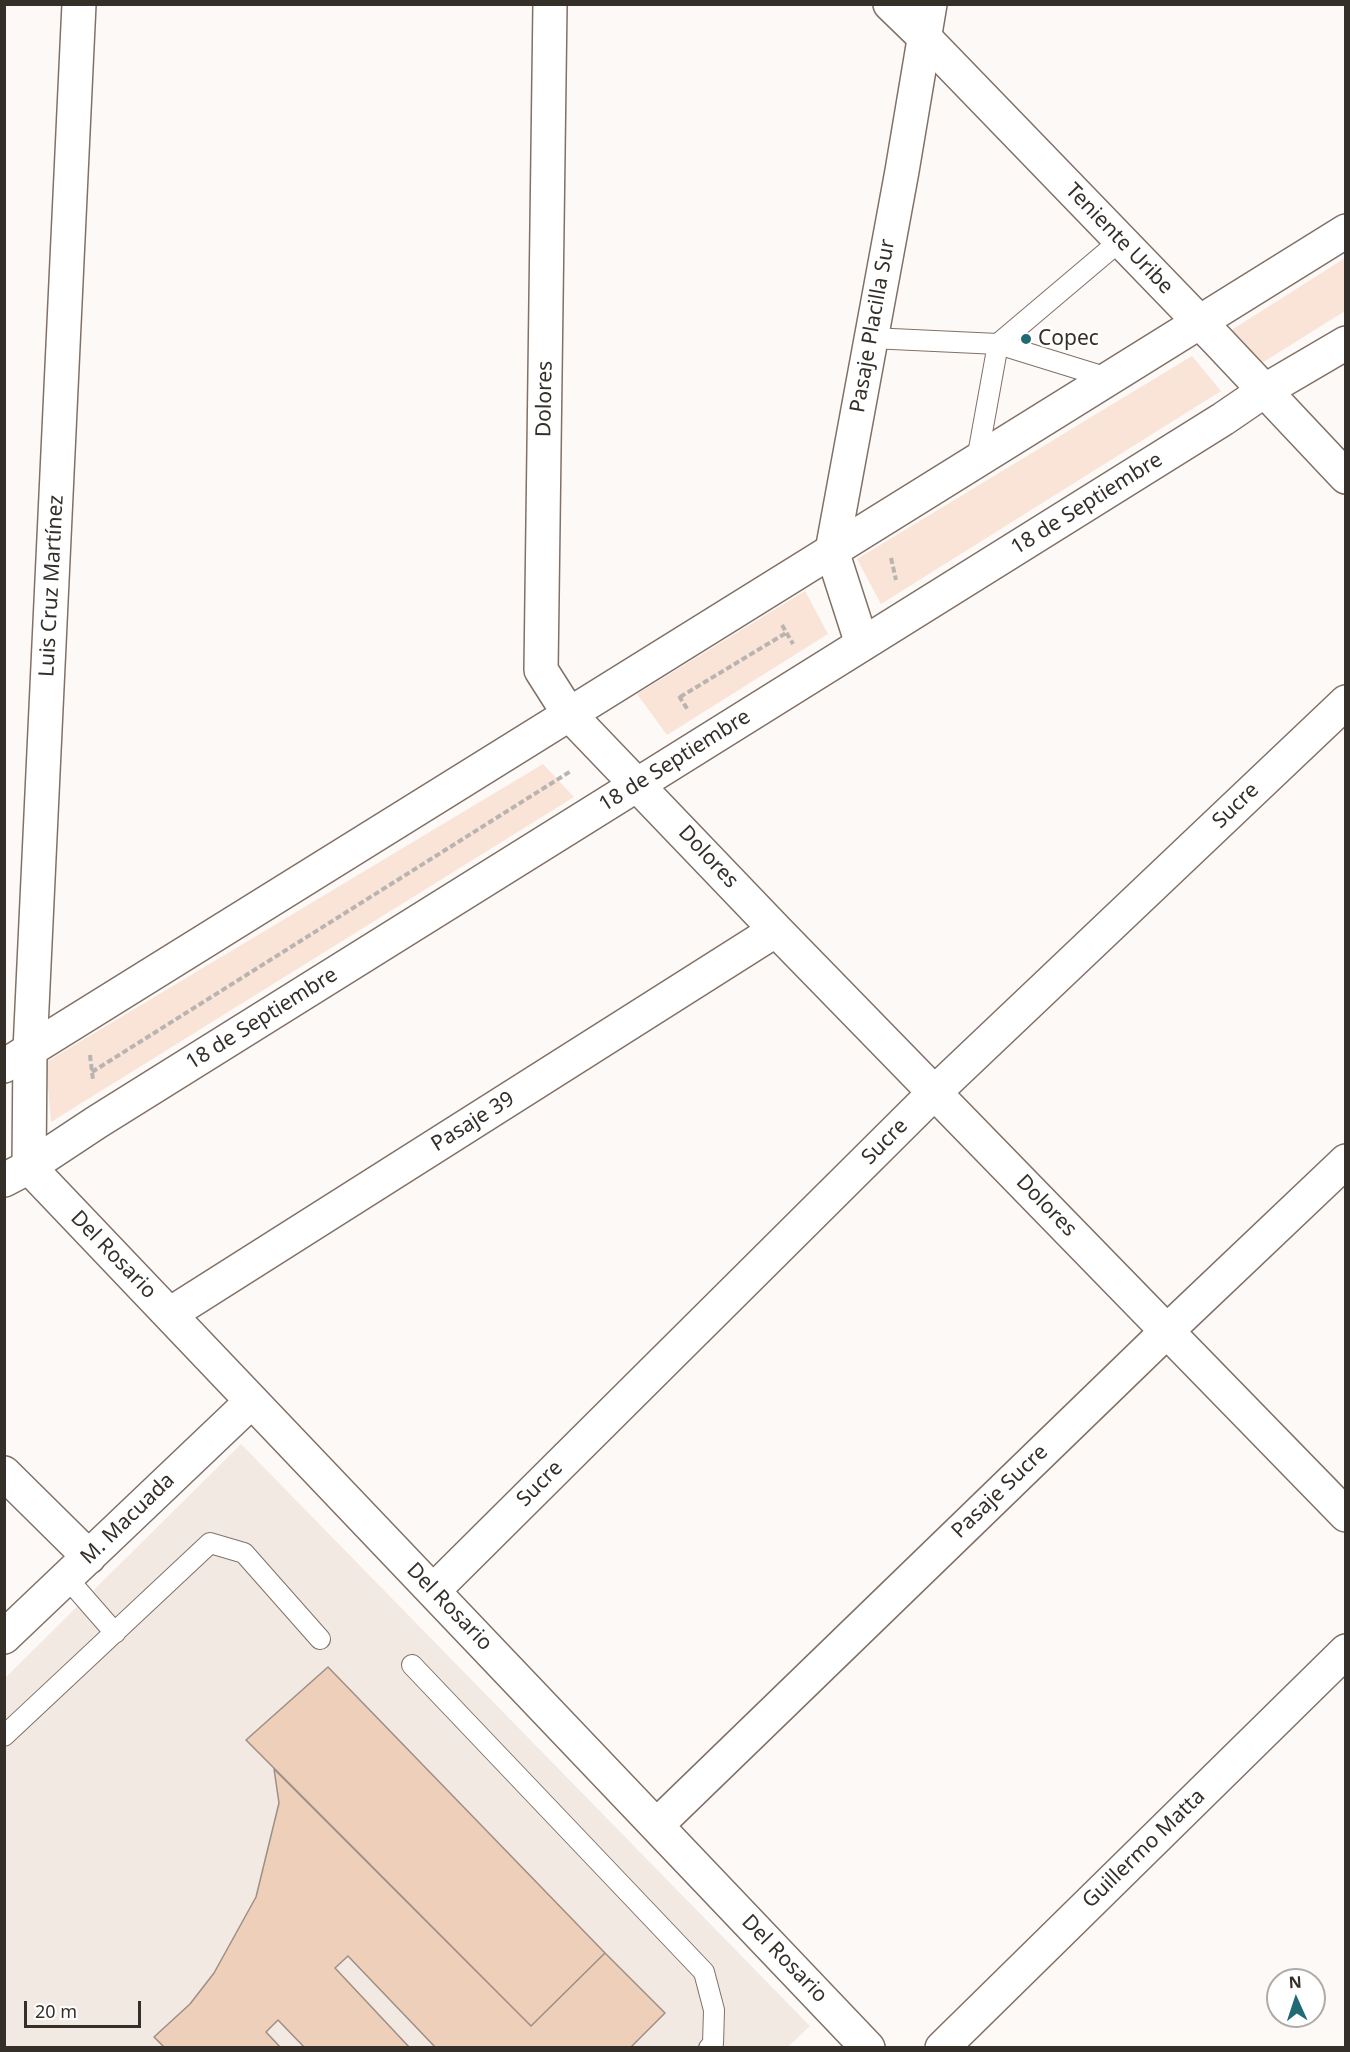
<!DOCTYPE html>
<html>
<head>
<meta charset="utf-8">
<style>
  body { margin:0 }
  #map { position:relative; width:1350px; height:2052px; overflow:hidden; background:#fdf9f7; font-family:"Noto Sans",sans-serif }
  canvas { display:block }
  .frame { position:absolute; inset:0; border:6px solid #352f2a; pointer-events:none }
  .north { position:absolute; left:1266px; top:1968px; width:60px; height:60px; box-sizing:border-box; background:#fff; border:2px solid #aeacaa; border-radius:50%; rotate:357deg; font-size:16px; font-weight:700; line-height:24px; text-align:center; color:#352f2a }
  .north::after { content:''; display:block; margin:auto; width:21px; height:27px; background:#206b73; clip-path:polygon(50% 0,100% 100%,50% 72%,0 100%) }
  .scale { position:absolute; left:24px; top:2001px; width:117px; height:27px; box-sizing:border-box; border:3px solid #352f2a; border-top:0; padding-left:8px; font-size:18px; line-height:21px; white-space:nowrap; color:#352f2a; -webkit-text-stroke:4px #fff; paint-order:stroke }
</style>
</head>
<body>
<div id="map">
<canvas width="1350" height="2052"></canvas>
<div class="frame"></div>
<div class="north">N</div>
<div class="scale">20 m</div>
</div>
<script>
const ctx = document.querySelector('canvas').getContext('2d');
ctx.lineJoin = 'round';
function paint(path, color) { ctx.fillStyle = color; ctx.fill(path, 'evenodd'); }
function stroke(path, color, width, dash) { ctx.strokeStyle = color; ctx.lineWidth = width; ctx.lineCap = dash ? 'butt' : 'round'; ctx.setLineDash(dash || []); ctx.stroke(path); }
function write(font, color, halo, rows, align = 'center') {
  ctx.font = font + ' "Noto Sans",sans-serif'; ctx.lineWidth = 5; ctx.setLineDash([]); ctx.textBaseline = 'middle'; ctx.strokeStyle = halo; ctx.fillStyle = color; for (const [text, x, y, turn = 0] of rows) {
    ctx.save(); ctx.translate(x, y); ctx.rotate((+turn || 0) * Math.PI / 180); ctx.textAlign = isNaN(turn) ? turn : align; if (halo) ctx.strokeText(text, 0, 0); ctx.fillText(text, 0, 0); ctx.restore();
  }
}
paint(new Path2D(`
  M241,1444L810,2026L787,2048H5V1678Z`), '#f3e9e3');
paint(new Path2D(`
  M1345,258V311L1262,363L1230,331Z
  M1192,356L1221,391L881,604L857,559Z
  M805,591L828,634L667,735L637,694Z
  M543,764L574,797L51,1122L46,1062Z`), '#f9e4d7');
const building = new Path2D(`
  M328,1667L605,1953L531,2026L246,1740Z
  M274,1769L531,2026L605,1953L665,2013L630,2048H436L348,1956L335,1968L410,2048H305L278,2020L266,2032L281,2048H165L154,2037L190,2004L214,1973L256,1897L279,1803Z`);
paint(building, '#eecfba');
stroke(building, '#9e8e84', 1.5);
const lane = new Path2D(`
  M871,338L998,344L1108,378
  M977,460L998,344L1121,240
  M67,1578L115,1633
  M412,1665L704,1972L714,2010L713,2044L709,2048
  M4,1736L210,1543L244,1553L320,1639`);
const street = new Path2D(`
  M79,4L30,1050L29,1167L868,2048
  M550,4L541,670L569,714L776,930L1346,1515
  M862,644L832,551L902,171L930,4
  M170,1314L776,930
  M4,1473L89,1557
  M433,1591L935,1092L1346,702
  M4,1637L252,1401
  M657,1825L1167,1331L1346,1161`);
const secondary = new Path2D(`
  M890,4L923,36L1217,340L1346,477
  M942,2048L1346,1651`);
const primary = new Path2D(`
  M4,1066L1346,231
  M4,1180L29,1167L97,1122L1223,419L1264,391L1346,343`);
stroke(lane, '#807167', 22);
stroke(street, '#807167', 36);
stroke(secondary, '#807167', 36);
stroke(primary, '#807167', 36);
stroke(new Path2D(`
  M891,558L896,580
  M782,625L793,644
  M679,696L688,710
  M680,697L786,633
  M90,1055L93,1080
  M92,1072L571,771`), '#b9b4b1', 4, [6, 3]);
stroke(lane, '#fff', 20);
stroke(street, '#fff', 33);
stroke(secondary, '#fff', 33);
stroke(primary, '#fff', 33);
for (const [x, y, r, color] of [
  [1026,339,6,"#206b73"]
]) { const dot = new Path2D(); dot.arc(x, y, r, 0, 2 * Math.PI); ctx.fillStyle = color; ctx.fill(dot); stroke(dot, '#fff', 2); }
write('21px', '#352f2a', '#fff', [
  ["Teniente Uribe",1119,239,46],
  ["Pasaje Placilla Sur",873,326,-80],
  ["Dolores",545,399,-89],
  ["18 de Septiembre",1087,504,-32],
  ["Luis Cruz Martínez",52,586,-87],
  ["18 de Septiembre",675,761,-32],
  ["Sucre",1236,806,-44],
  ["Dolores",708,857,47],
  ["18 de Septiembre",262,1019,-32],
  ["Pasaje 39",473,1122,-32],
  ["Sucre",885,1142,-45],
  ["Dolores",1046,1206,46],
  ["Del Rosario",113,1255,46],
  ["Sucre",540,1484,-45],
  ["Pasaje Sucre",1000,1492,-44],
  ["M. Macuada",128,1519,-44],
  ["Del Rosario",449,1607,46],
  ["Guillermo Matta",1144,1849,-44],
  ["Del Rosario",784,1959,46]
]);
write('21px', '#352f2a', '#fff', [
  ["Copec",1038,339]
], 'left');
</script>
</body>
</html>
